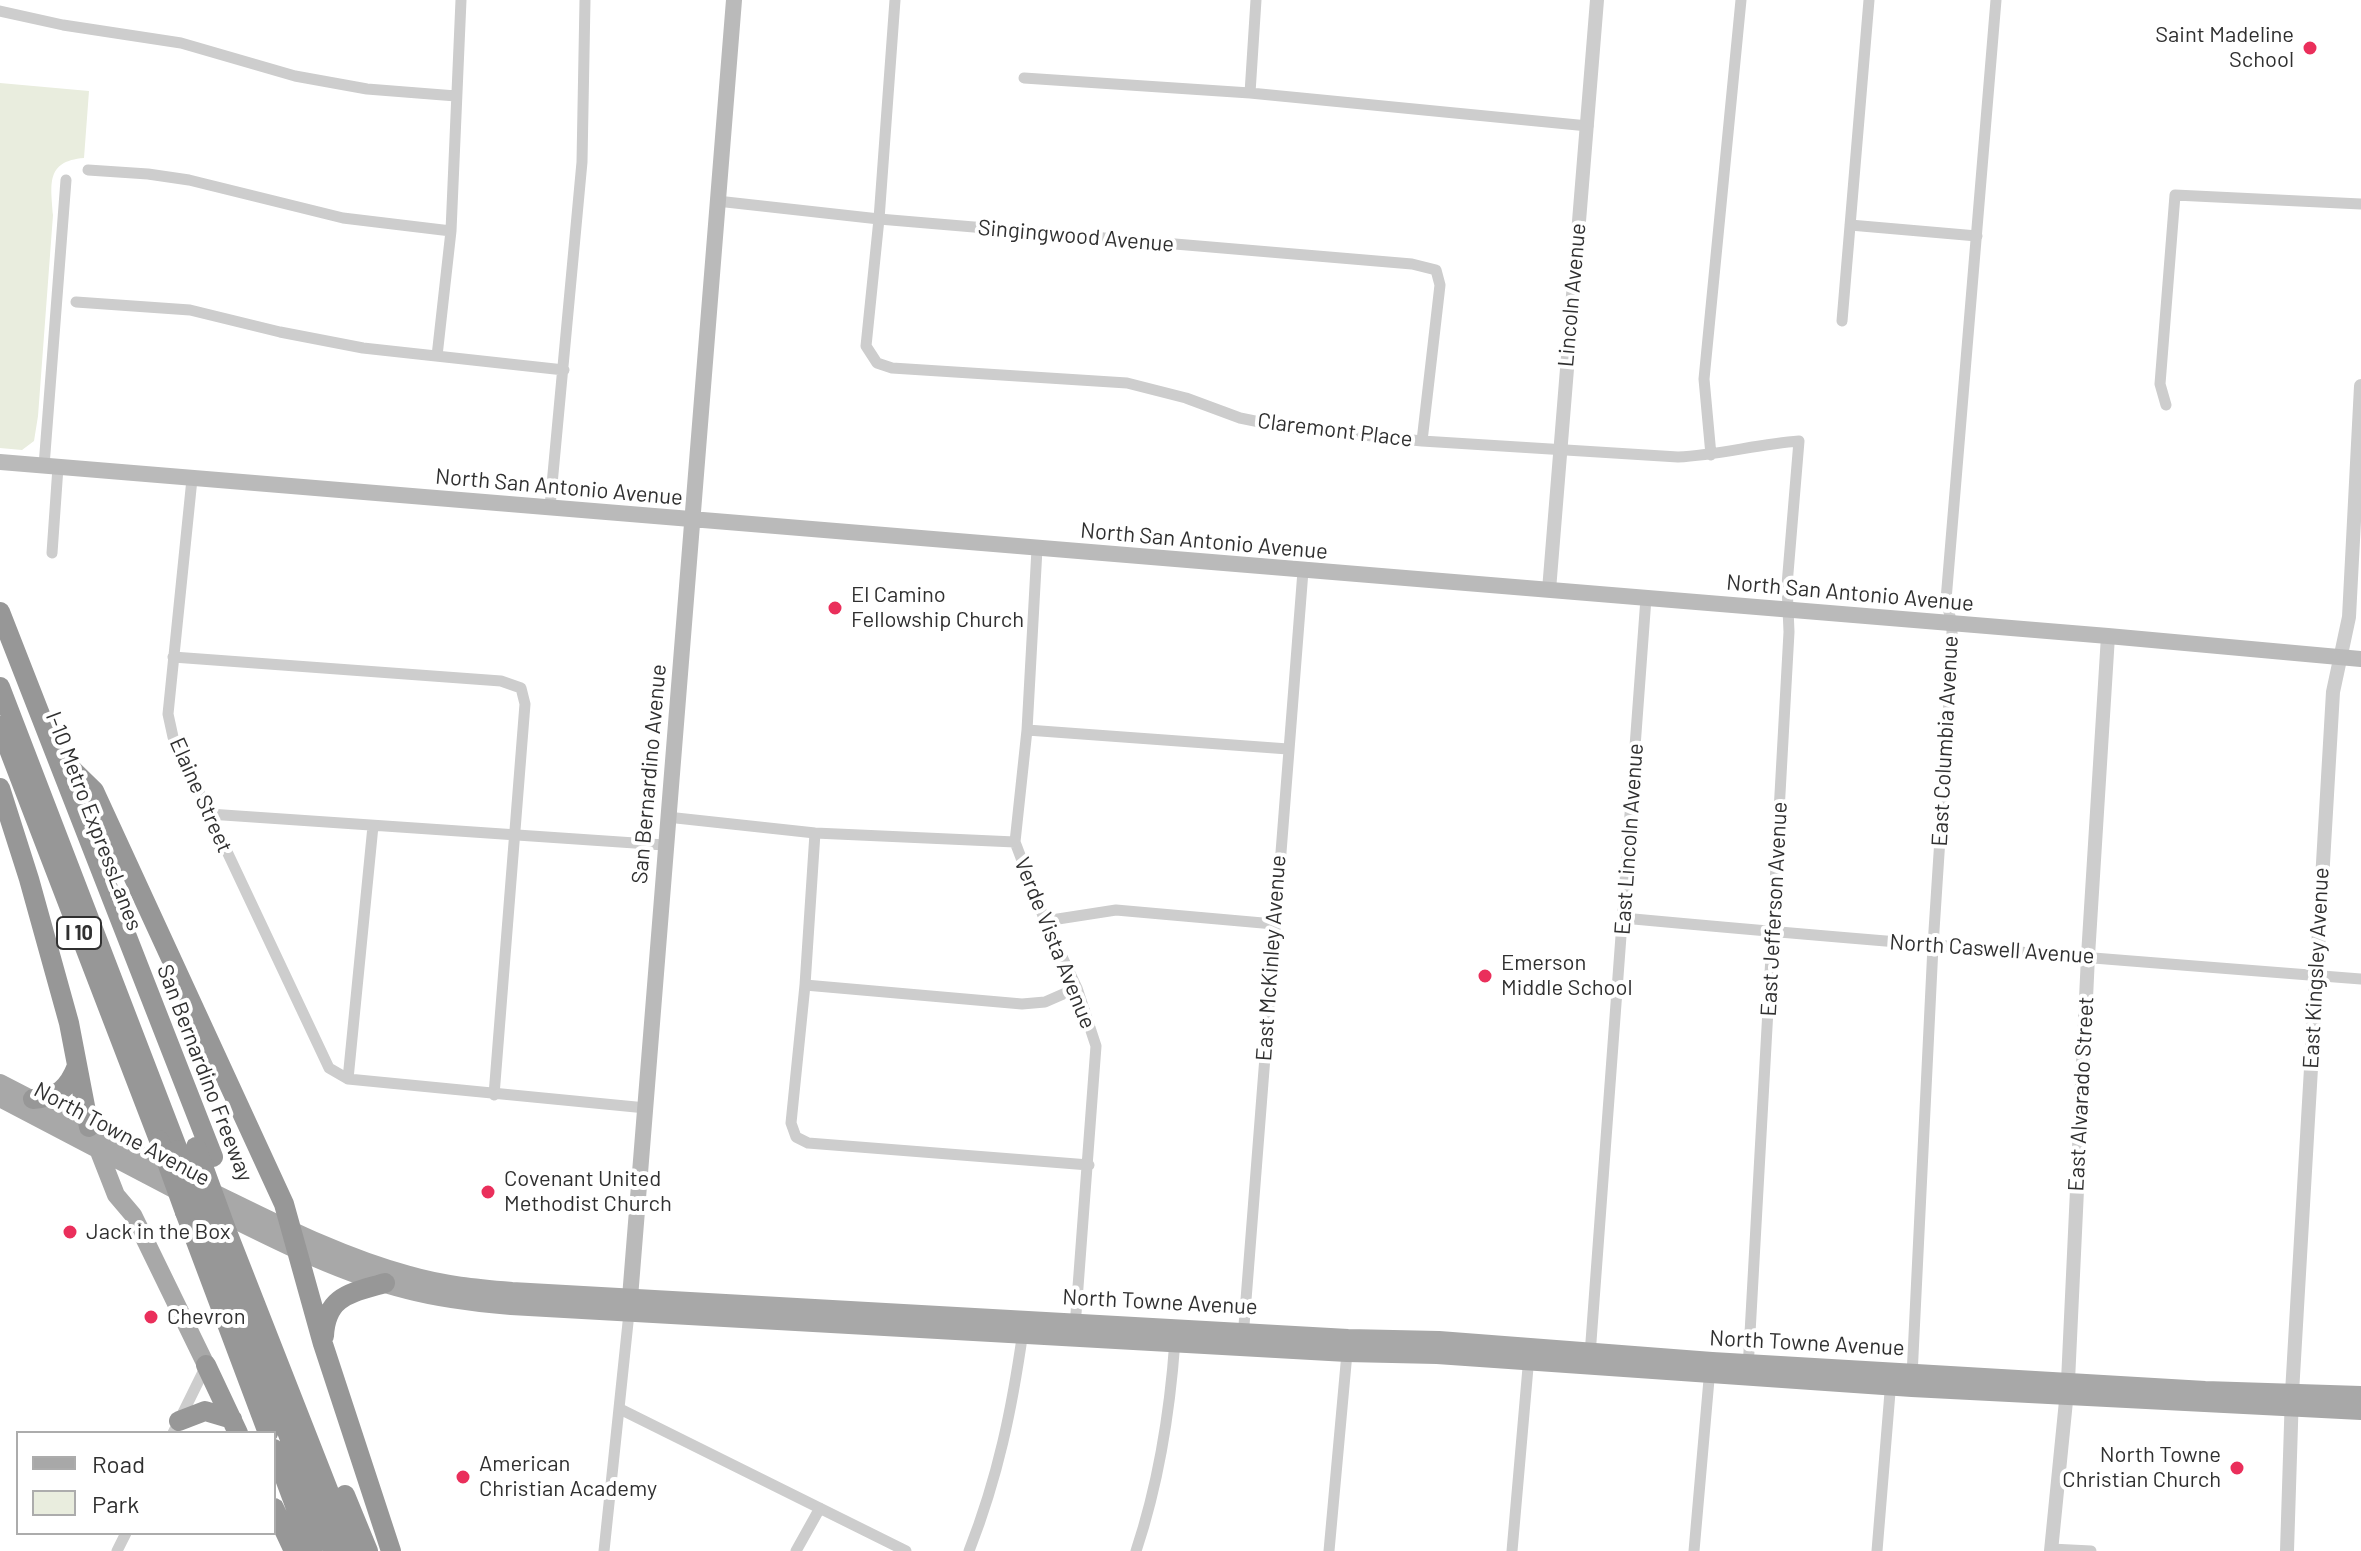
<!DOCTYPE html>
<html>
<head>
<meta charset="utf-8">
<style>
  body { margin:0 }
  #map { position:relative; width:2361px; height:1551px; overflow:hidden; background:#fff; font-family:Barlow,sans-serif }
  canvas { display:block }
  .legend { position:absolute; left:16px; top:1431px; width:260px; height:104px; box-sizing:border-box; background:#fff; border:2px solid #acacac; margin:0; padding:10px 14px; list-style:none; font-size:24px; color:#303030 }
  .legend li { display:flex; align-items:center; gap:16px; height:40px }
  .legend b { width:40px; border:2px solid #acacac }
</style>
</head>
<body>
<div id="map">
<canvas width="2361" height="1551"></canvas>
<ul class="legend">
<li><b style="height:10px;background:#a8a8a8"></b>Road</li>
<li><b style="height:22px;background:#e9edde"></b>Park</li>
</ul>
</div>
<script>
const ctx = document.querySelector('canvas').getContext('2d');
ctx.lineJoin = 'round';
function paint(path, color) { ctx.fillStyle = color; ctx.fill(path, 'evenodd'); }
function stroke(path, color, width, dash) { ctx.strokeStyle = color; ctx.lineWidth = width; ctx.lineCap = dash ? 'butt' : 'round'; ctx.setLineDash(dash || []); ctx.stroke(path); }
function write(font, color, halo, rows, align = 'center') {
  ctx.font = font + ' Barlow,sans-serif'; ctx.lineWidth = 8; ctx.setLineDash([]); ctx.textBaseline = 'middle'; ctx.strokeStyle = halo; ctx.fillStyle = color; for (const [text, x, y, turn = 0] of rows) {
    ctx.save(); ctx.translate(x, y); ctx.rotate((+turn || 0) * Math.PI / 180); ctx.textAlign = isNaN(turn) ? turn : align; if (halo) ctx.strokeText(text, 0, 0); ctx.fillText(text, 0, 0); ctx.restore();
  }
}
paint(new Path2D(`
  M0,83L89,91L84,158C45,161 51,185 53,215L38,416L34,441L22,450L0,448Z`), '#e9edde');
stroke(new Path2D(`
  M895,0L879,219L866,346L877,363L892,368L1127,383L1186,398L1240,418L1284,427L1422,441L1678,457C1719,455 1758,444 1799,441L1787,585L1789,632L1748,1369
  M0,11L63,25L181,43L295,76L367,89L456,96
  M1024,78L1250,93L1588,126
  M1250,93L1256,0
  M88,170L148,174L189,180L343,218L451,231
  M717,201L879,219L1412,264L1436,270L1440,285L1422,441
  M1850,225L1977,236
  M76,302L190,310L280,332L363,348L564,370
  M1842,321L1869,0
  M437,356L451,231L461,0
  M2166,405L2160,384L2175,195L2361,204
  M1711,455L1704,379L1741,0
  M44,466L66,180
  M192,479L168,714L173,737L329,1068L348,1079L646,1108
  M550,506L582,162L585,0
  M1037,549L1027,730L1015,842L1045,921L1077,988L1096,1046L1075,1327
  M52,553L58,467
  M173,657L501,681L521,688L525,704L494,1095
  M1027,730L1288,749
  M209,814L664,845
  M667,817L815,833L1015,842
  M815,833L805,985L791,1123L796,1137L808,1143L1089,1165
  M1623,918C1869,941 2115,960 2361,979
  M1045,921L1116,910L1274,924
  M805,985L1022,1004L1045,1002L1077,988
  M348,1079L373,826
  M1243,1338L1303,571
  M1590,1355L1646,598
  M1912,1376L1933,946L1952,654V624L1946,600L1996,0
  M620,1409L906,1551
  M173,1433L206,1366
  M2051,1549L2091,1551
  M117,1551L126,1533
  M604,1551L629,1313
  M796,1551L820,1508
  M969,1551C998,1477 1012,1409 1023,1331
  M1136,1551C1159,1482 1170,1412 1175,1340
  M1329,1551L1347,1353
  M1512,1551L1529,1356
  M1694,1551L1710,1368
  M1877,1551L1891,1380`), '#cdcdcd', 11);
stroke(new Path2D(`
  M1549,590L1597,0
  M2051,1551L2068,1381L2088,956L2108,636
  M2287,1551L2292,1393L2333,692L2349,617L2361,386`), '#cdcdcd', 14);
stroke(new Path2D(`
  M0,462L2108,636L2361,659
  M629,1310L734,0`), '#bababa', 16);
stroke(new Path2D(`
  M0,1083L180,1176
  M0,1098L187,1196
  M96,1144L116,1195L133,1215L206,1365
  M206,1189C272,1221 338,1256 409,1275C443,1285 477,1288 512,1291L1348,1338L1439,1340L1712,1361L2205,1390L2361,1395
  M213,1209C275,1240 339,1273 407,1290C441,1299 476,1303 511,1306L1347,1353L1437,1355L1912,1388L2361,1411`), '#a8a8a8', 18);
stroke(new Path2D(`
  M0,612L213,1157
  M0,687L178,1150
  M0,726L159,1140
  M56,754L94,791L284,1204L323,1344L391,1551
  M0,788L29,879L69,1023L89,1127
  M33,1099C58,1097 68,1089 77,1066
  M185,1212L268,1433
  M206,1221L333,1551
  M227,1232L352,1551
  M324,1336C326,1295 352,1293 385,1283
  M206,1365L238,1433
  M179,1421L205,1411L232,1419
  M274,1449L312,1551
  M345,1495L368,1551
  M274,1508L294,1551`), '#979797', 20);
stroke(new Path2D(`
  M159,1140L185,1212
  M196,1147L227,1232
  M178,1150L206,1221`), '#979797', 20);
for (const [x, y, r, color] of [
  [2310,48,8,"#ea2f5b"],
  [835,608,8,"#ea2f5b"],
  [1485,976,8,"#ea2f5b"],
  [488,1192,8,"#ea2f5b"],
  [70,1232,8,"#ea2f5b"],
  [151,1317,8,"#ea2f5b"],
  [2237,1468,8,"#ea2f5b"],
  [463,1477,8,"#ea2f5b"]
]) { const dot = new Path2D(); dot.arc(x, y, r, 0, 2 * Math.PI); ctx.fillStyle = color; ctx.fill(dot); stroke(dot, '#fff', 3); }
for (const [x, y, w] of [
  [79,933,44]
]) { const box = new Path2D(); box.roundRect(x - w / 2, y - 16, w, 32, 6); ctx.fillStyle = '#fff'; ctx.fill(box); stroke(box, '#303030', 2); }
write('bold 20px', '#303030', null, [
  ["I 10",79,933]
]);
write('22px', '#303030', '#fff', [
  ["Saint Madeline",2294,35,"right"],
  ["School",2294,60,"right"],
  ["El Camino",851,595],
  ["Fellowship Church",851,620],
  ["Emerson",1501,963],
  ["Middle School",1501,988],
  ["Covenant United",504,1179],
  ["Methodist Church",504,1204],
  ["Jack in the Box",86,1232],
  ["Chevron",167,1317],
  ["North Towne",2221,1455,"right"],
  ["Christian Church",2221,1480,"right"],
  ["American",479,1464],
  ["Christian Academy",479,1489]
], 'left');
write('22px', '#303030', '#fff', [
  ["Singingwood Avenue",1076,236,5],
  ["Lincoln Avenue",1572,295,-85],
  ["Claremont Place",1335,430,7],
  ["North San Antonio Avenue",559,487,5],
  ["North San Antonio Avenue",1204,541,5],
  ["North San Antonio Avenue",1850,593,5],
  ["East Columbia Avenue",1945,741,-87],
  ["San Bernardino Avenue",649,774,-85],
  ["Elaine Street",201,795,66],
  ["I-10 Metro ExpressLanes",94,821,69],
  ["East Lincoln Avenue",1629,839,-86],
  ["East Jefferson Avenue",1774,909,-87],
  ["Verde Vista Avenue",1055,943,68],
  ["North Caswell Avenue",1992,949,4],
  ["East McKinley Avenue",1271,958,-86],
  ["East Kingsley Avenue",2316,968,-87],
  ["San Bernardino Freeway",205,1073,69],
  ["East Alvarado Street",2081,1094,-87],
  ["North Towne Avenue",122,1134,28],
  ["North Towne Avenue",1160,1302,3],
  ["North Towne Avenue",1807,1343,3]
]);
</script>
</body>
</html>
